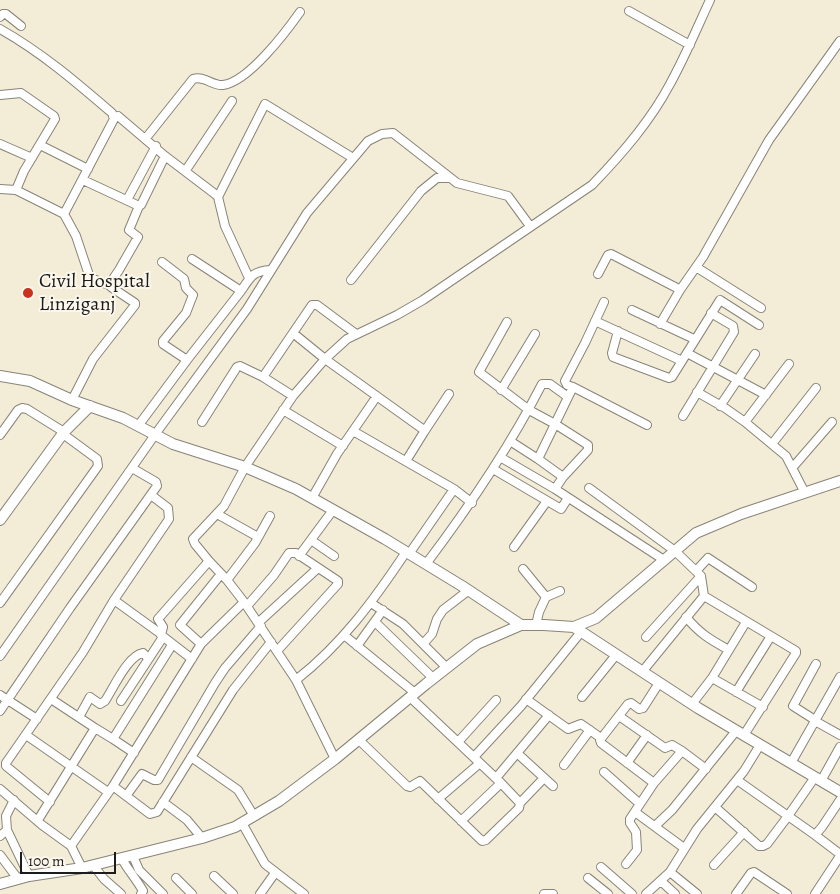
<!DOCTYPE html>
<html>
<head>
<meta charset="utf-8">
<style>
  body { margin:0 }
  #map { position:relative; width:840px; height:894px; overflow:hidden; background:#f3ecd6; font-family:Alegreya,serif }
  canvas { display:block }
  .scale { position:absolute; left:20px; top:852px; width:96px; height:22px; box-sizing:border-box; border:2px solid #1c1c1c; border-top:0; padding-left:6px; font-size:15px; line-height:18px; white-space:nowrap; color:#1c1c1c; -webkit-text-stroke:4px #fbf7ec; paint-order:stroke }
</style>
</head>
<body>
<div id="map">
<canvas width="840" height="894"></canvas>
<div class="scale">100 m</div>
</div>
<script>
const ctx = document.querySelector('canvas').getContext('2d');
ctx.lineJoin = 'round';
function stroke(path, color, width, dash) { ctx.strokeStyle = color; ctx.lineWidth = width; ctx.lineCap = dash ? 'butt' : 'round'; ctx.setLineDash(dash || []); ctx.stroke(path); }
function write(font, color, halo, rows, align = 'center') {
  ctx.font = font + ' Alegreya,serif'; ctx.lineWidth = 4; ctx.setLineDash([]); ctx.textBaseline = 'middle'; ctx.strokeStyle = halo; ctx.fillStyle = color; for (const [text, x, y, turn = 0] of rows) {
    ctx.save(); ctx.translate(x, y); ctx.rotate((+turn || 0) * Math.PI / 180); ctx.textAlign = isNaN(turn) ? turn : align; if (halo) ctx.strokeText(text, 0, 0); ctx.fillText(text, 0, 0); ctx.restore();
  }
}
const minor = new Path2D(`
  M629,11L690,45
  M0,17L3,14H6L21,26
  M0,29C41,52 76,82 112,113L114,119L64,214L16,190L0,189
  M0,95L21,93L54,116L55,119L24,171L16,190
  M118,116L165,156L215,194L218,197L225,226L249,278
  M146,138L193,79C204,75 212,86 223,85C248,82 286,32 300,12
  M0,144L32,158
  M40,145L88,169
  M186,170L232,101
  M83,180L139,206L141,205L165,156
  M218,197L265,104L353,158
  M127,200L156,146
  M64,214L76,236L89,275L93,279L109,285
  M162,262L184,279L186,288L193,295L186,313L163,341V344L187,360
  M696,267L761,308
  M598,274L608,255L611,254L677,288L680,290L660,324
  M351,280L421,191L437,178H450
  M680,290L703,257L769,140L840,41
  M241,291C251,276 253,271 271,270
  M632,310L694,339
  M595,321L682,361
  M507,322L479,372L529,410L555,424L588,445V450L563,477
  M618,331L612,353L613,357L669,378L672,377L720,300L759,325
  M293,333L325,359L424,430V432L406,461
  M687,353L766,395
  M263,377L312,305H317L356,334
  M573,387L647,425
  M501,390L535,334
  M697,392L725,408L745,422L786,456L805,493
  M72,400L93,359L135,305V303L111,287L109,285L119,270L138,237L129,230L139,206
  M720,406L755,354
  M283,410L343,446
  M683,416L734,332L733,326L711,313
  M202,422L237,367L240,366L263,377L293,396
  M745,422L789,364
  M138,426L187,360L241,291L192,259
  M353,431L454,489L472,503
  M424,432L449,394
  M0,435L18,410L22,408L27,409L64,432
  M510,441L538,459
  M772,444L816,388
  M500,457L555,489L664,560
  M793,467L832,422
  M493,469L561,509L568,498
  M589,488L675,551L701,576L704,596L796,651V653L744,735
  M555,489L563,477L538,459L573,387L567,385L565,381L585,343L604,302
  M312,498L337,454L377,396
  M217,514L258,537
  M311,540L334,556
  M514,547L547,501
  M409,554L454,489
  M299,556L333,510
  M426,564C469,507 509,448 542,384H550L568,397
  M523,569L546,597L539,612L536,625
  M696,571L708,558L752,587
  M227,580L255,543L270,516
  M546,597L560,591
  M114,600L161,634
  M0,603L98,466L97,459L63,434
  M371,603L403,624L447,668
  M247,606L274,575L289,553H296L338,581V584L277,651
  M686,617C700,634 711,640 729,650
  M259,622L318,568
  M375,622L433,678
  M344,635L415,693
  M646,637L701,576
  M201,644L180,625L221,574
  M423,644L432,634L437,619L443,610L469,590
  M357,646L383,610
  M0,656L159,429L247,309L307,213L368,141L382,134L393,133L457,183L508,196L530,226
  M192,659L161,635L163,627L158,619L209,561
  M642,672L704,596
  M712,678L763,707
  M296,680C342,644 374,600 406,552
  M736,692L771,636
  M0,695L37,719
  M582,697L616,655
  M51,699L95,728
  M526,699L568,729L581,724L601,738
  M121,701L163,637
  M692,704L712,678L746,622
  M0,711L70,608L157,486L156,482L132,468
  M619,716L665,748L672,745L682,751
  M79,717L90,697L100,704L105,701C113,689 128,655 143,653L148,658
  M815,720L793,706L816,664
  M815,721L840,735
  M26,735L108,792
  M113,739L134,753
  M359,740L407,786L410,787L420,781L482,841L486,840L519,808L520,803L501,783L410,697
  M458,742L496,700
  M517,753L553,786
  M191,757L238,790L254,816
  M474,757L521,706L581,632
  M335,759L296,680L244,602L227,580L209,561L195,544L193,539L224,506L245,467L293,396L325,359L347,339L397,315L423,300L592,185C621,155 650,122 670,84C685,57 697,28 710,0
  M627,763L647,735
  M791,763L840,677
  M564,765L590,730
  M604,772L640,804
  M496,778L549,715
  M737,780L815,835L822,827L840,800
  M821,781L840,747
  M654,783L601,743L600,740L628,704L631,703L639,709L643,708L659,683
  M113,786L150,814L157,812L233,690L271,642
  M0,789L42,825L71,846L82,868
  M126,796L142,774L154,780H158L215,683L225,668L261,626
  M438,799L480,763
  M50,802L6,766V763L83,652L114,600L167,522L169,519L168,508L151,495
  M163,802L187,820L202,838
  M520,803L544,778
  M715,807L759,846H763L767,844L788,816L815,777
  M635,812L684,848
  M38,820L95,728L113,739L172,645
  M461,821L501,783
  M242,823L265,864L304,894
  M655,826L672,810L736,731
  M7,830L29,876
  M815,835L840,854
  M0,836L7,830L6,816L14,800
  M71,846L113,786L201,644L244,602
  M0,855L18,879
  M133,856L139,870L163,894
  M122,859C128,870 137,880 143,891L141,894
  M626,864L637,850L636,832L630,823V819L654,783L682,751L706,769
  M93,865L104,879L121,894
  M714,865L744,832
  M601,867L632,894
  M670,872L697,894
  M214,876L233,894
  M176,878L192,894
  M588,878L608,894
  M661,881L675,894
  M260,894L275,873
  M544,894H553
  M646,894L670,872L697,829L744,771L760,745
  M736,894L751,873L754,872L787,894
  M815,894L840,856`);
const tertiary = new Path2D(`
  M0,376L30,381L72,400L123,418L173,444L245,467L296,489L385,539L462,586L521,625
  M0,520L64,432L90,406
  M574,627L698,708L840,792
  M0,884L29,876L82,868L202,838L235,827L279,801L335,759L426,684L477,644L521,625H544L574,627L596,618L696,533L741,514L840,481`);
stroke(minor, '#888479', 10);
stroke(tertiary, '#888479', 12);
stroke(minor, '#fff', 8);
stroke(tertiary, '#fff', 10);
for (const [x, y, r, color] of [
  [28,293,6,"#c8321e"]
]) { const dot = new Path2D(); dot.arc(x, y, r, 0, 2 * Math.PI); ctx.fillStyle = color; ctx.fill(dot); stroke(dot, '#fbf7ec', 2); }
write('20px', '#1c1c1c', '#fbf7ec', [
  ["Civil Hospital",39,282],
  ["Linziganj",39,305]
], 'left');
</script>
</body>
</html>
